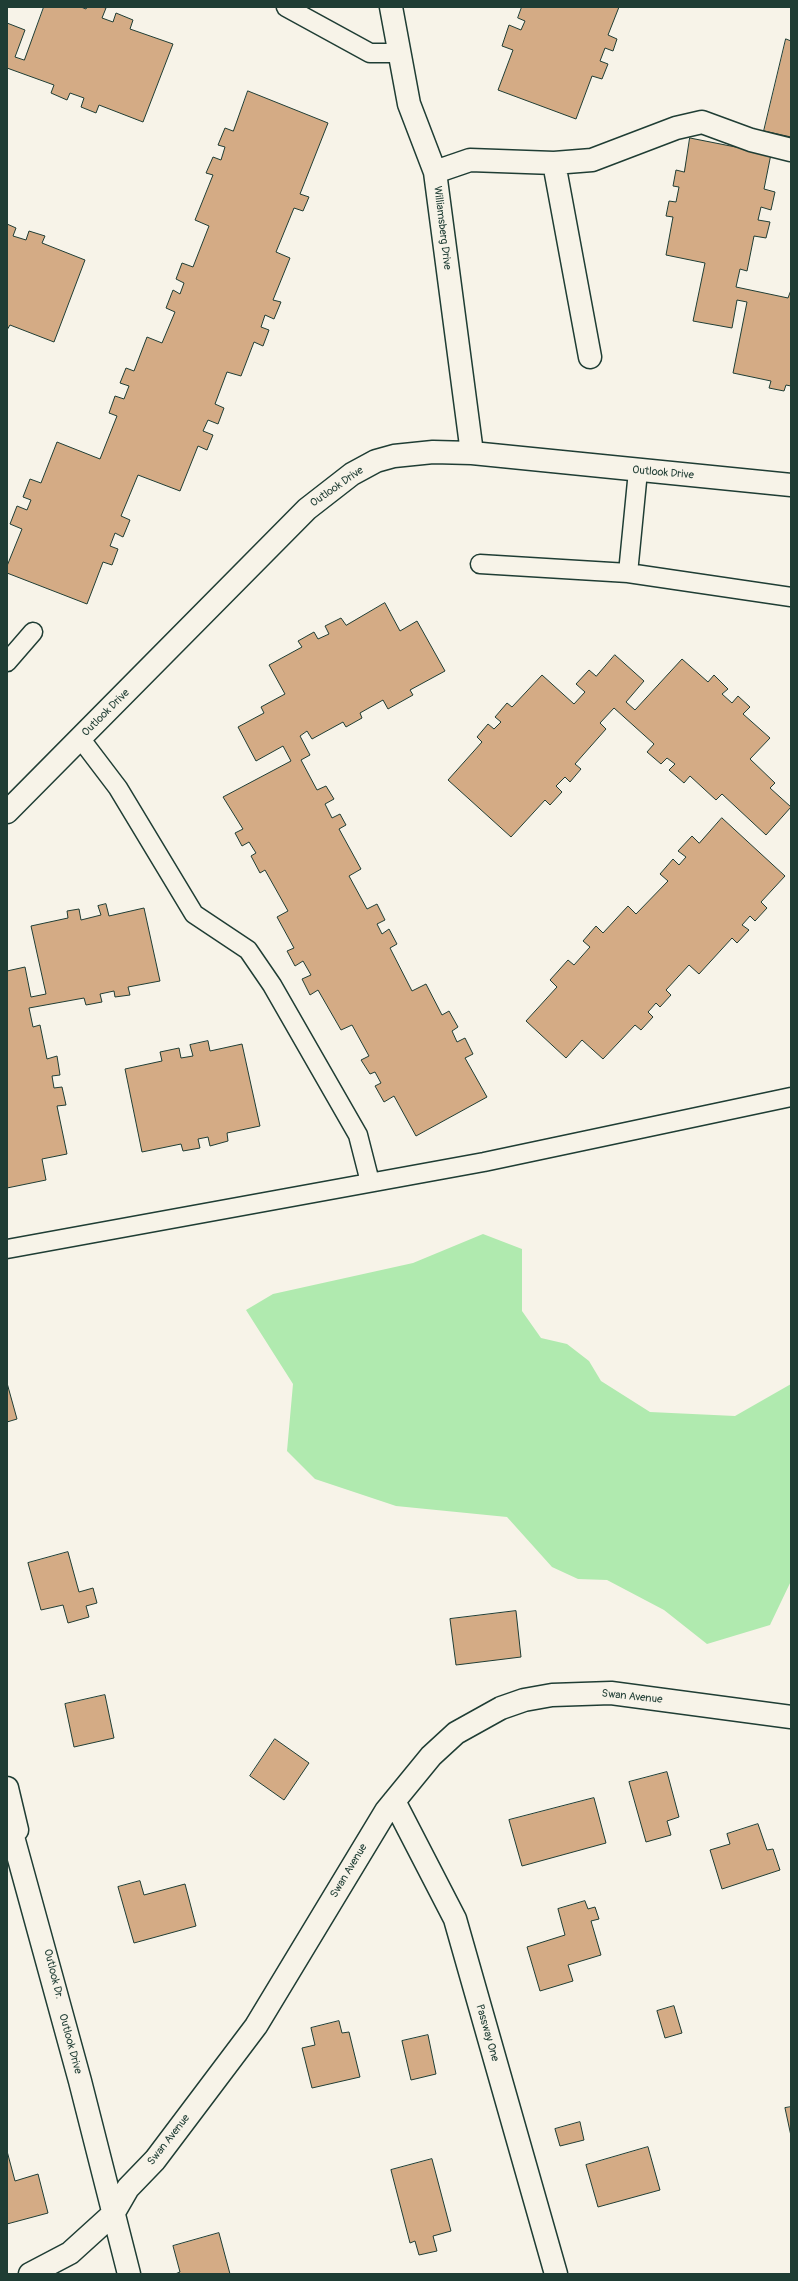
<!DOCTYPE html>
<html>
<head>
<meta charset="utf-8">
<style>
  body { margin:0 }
  #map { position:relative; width:798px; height:2281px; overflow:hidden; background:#f7f3e8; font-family:Pangolin,sans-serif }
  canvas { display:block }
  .frame { position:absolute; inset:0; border:8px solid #1f3d34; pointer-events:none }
</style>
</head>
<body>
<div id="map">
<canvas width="798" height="2281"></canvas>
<div class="frame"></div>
</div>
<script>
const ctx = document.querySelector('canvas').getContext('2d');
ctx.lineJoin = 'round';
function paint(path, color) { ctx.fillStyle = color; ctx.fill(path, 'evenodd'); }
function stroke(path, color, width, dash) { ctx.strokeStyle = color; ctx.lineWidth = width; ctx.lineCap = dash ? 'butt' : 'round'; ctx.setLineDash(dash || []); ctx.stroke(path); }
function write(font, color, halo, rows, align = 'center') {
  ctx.font = font + ' Pangolin,sans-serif'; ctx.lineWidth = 3; ctx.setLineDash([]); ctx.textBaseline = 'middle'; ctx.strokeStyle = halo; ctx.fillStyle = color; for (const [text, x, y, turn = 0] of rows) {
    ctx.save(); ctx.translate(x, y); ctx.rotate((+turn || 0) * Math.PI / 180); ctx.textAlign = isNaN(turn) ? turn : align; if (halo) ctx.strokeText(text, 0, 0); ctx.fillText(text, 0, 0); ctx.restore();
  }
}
paint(new Path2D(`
  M483,1234L522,1249V1311L541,1338L567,1344L589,1361L601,1381L650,1412L735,1416L791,1384V1581L770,1625L707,1644L664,1610L607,1580L578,1579L552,1567L507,1517L396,1506L315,1479L287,1451L293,1384L246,1310L273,1294L413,1263Z`), '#b0eaaf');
const building = new Path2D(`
  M44,7H81L86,9L87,7H102L106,8L102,18L113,22L116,13L133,20L130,29L173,44L143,122L99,105L96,113L81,107L84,98L70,93L67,100L51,93L54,85L7,68V23L25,30L15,57L24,60Z
  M522,7H619L608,35L617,39L613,51L605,48L600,61L608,64L602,79L592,76L576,119L498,90L513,50L502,46L509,25L521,30L525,21L518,18Z
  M786,39L791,41V137L764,131Z
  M248,91L328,123L300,194L309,197L303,211L294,208L276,252L290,258L273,300L281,302L274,319L265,315L261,327L269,330L263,346L254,342L241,376L227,372L215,404L224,408L218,424L208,420L203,431L213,435L207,450L198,446L180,491L138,475L121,516L130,520L123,537L115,533L110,546L118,549L112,565L103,562L87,604L7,573V566L22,529L10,524L17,506L27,510L31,500L23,497L30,479L41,483L57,442L100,459L117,416L109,413L115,396L124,399L129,386L120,383L126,368L134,371L147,337L162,343L175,312L166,308L173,290L180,294L184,283L176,279L182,263L193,267L209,226L195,220L213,175L206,173L213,157L221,160L225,147L218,145L225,128L233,131Z
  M690,138L771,154L764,189L775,192L771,210L761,207L758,220L770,222L766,238L754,236L747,271L740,269L736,287L788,298L791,290V386L786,385L784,391L769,388L771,381L733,373L747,302L737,300L732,328L693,321L705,263L666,255L673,217L666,216L669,201L676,202L679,187L673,186L676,170L684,172Z
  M7,224L16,228L13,236L26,240L29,231L45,236L42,243L85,260L54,342L10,325L7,330Z
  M385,603L400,631L417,621L445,671L410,690L413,695L388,709L383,700L360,713L362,718L346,727L343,722L312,739L307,731L300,736L310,755L301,760L317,790L326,786L334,799L325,804L332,818L340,814L346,825L339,829L361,869L349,876L367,909L377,904L385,920L377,924L382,934L389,929L397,944L390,948L412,991L426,984L442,1015L449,1011L458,1027L452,1031L457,1042L465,1038L473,1054L465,1058L487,1097L416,1136L394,1096L384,1102L375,1086L381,1083L375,1072L370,1074L361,1060L369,1056L352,1025L341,1030L318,990L310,995L302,979L311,975L303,961L295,966L287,951L294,948L277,917L288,911L265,870L260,873L251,856L256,853L249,842L242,846L235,833L243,829L223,797L291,761L283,746L256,761L238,727L264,713L261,707L285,694L269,665L302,647L298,641L314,632L318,639L329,634L325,626L341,618L346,625Z
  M615,655L644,681L626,702L635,710L682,659L708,682L714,675L728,689L722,694L732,703L738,696L750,707L743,714L770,738L750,759L775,783L770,788L791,807L766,835L722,794L716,800L690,776L684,783L669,770L675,764L667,758L661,764L647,752L654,744L614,708L600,723L606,729L575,764L581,769L570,782L565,777L556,786L562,792L550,805L545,800L511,837L448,780L482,742L477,737L488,724L494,729L501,722L495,717L507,703L512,707L542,675L574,704L585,692L576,684L589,670L596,676Z
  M722,818L785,876L761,902L767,908L755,921L750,916L742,925L749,930L737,943L732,938L699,974L689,965L666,990L671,995L660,1007L656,1003L648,1012L653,1017L641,1030L635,1025L603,1059L582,1040L566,1058L526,1021L557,987L550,980L568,960L574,965L590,947L583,941L596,926L603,933L628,906L636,914L668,881L660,874L673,859L679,865L686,857L678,851L692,836L699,843Z
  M106,904L109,916L144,908L160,981L128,987L130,995L115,997L114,991L100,994L102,1002L86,1005L84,998L29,1008L33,1027L40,1025L47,1059L57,1056L60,1075L52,1076L54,1088L62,1087L66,1105L57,1106L67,1154L42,1159L46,1180L7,1188V971L25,967L31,997L46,994L31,926L68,918L67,911L79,909L81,920L101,915L98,906Z
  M208,1041L210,1051L242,1044L260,1126L227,1133L228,1141L210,1146L208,1137L198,1139L200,1148L183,1151L181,1144L142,1152L125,1069L162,1061L160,1052L179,1048L181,1058L193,1056L190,1045Z
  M7,1383L17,1419L7,1422Z
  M68,1552L79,1592L93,1588L97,1603L86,1606L89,1617L68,1623L63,1605L41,1610L28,1563Z
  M516,1611L521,1657L456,1665L450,1619Z
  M105,1695L114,1738L74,1747L65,1704Z
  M275,1739L309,1763L284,1800L250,1776Z
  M667,1772L679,1817L667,1821L671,1835L646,1842L629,1782Z
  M594,1798L606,1843L522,1866L509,1820Z
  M758,1824L767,1850L773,1849L780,1870L722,1889L710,1850L730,1844L727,1834Z
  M140,1881L144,1895L185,1884L196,1926L134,1943L118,1887Z
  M585,1901L588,1909L595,1907L599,1919L591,1921L601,1955L568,1965L573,1981L540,1991L527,1947L565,1935L558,1909Z
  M674,2006L682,2033L665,2038L657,2011Z
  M339,2021L342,2033L349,2032L360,2077L312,2088L302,2048L315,2045L311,2028Z
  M428,2035L436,2074L411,2080L402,2041Z
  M791,2107V2136L785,2108Z
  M580,2122L584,2140L560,2146L555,2129Z
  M648,2147L660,2190L598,2207L586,2165Z
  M7,2151L15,2181L38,2174L48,2213L7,2224Z
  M432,2159L451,2231L433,2236L437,2251L419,2255L415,2241L410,2243L391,2170Z
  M219,2233L230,2274H175L180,2272L173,2246Z`);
paint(building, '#d4ab85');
stroke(building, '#1f3d34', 1);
const lane = new Path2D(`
  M286,7L370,53H399
  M638,471L628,573L791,597
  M480,564L628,573
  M7,662L33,632
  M80,738L118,788L194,914L248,950L272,985L358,1135L370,1182
  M7,1249L484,1162L791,1097`);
const street = new Path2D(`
  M391,7L409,104L435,172L472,453
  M554,163L590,357
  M435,172L470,160L554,163L592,160L676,128L702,122L751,140L791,150
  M7,812L307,509L352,474L376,461L394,456L433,452L472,453L791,485
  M7,1788L17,1830
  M394,1801L455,1919L556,2274
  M7,1815L80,2081L129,2274
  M30,2274L70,2253L113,2214L128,2188L155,2160L256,2026L386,1811L431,1756L456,1733L501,1708L524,1700L552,1695L611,1693L791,1717`);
stroke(lane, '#1f3d34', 21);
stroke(street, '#1f3d34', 25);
stroke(lane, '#f7f3e8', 18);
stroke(street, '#f7f3e8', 22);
write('11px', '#1f3d34', '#f7f3e8', [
  ["Williamsberg Drive",442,228,83],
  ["Outlook Drive",663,473,5],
  ["Outlook Drive",337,487,-35],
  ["Outlook Drive",106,713,-45],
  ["Swan Avenue",632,1697,6],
  ["Swan Avenue",349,1871,-59],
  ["Outlook Dr.",53,1974,76],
  ["Passway One",487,2033,74],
  ["Outlook Drive",70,2044,75],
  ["Swan Avenue",169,2140,-52]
]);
</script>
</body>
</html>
